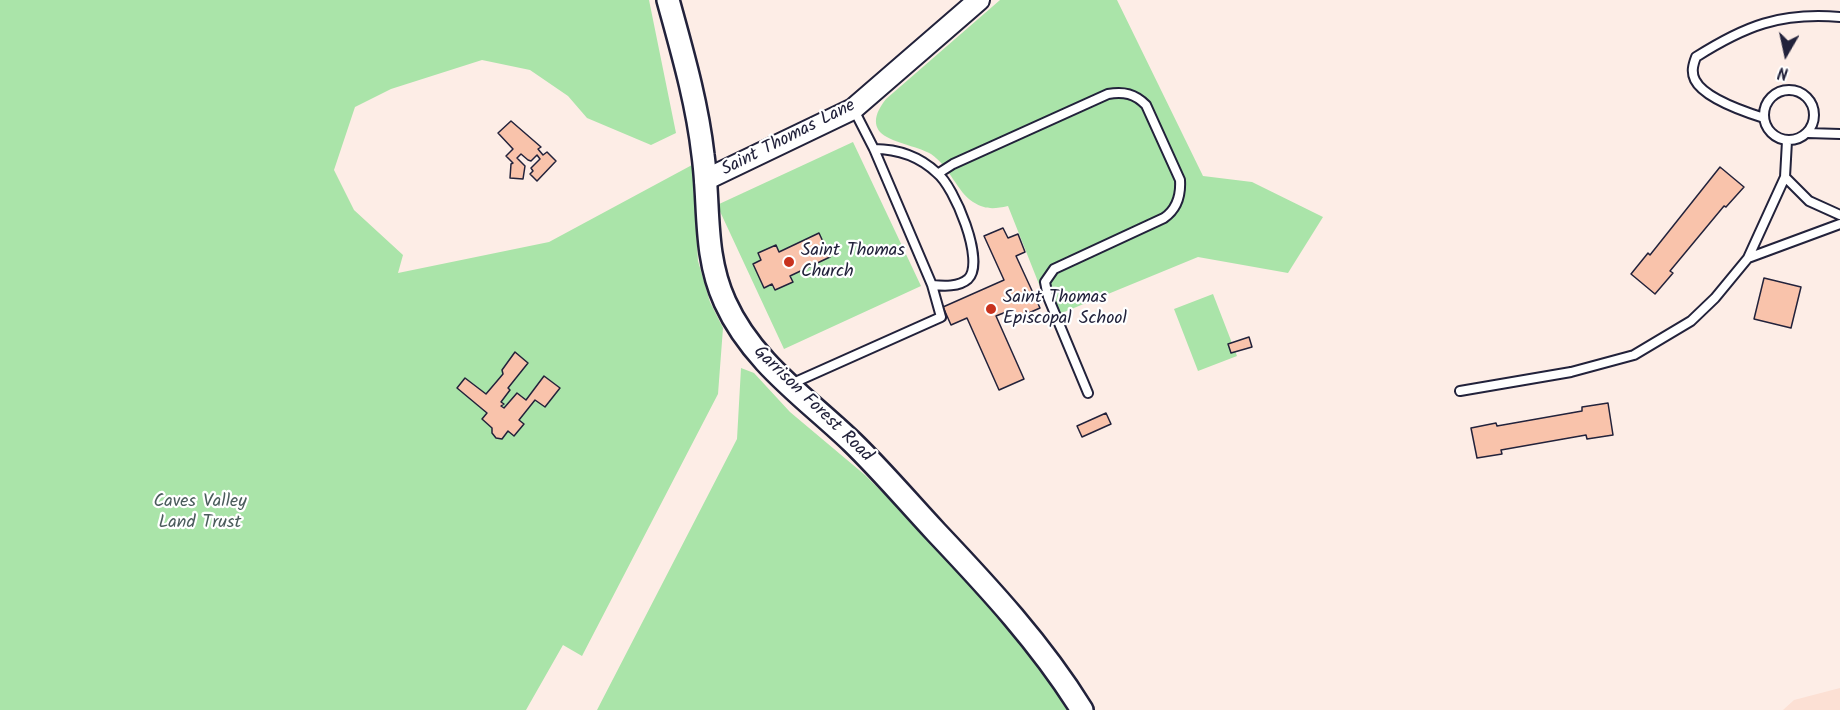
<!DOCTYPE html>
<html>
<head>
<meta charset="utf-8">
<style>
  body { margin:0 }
  #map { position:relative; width:1840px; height:710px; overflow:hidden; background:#fdede6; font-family:Kalam,sans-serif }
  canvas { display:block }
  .north { position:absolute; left:1756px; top:24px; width:60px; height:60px; -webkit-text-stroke:4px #fff; paint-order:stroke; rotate:189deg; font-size:16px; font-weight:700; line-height:24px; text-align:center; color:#22223b }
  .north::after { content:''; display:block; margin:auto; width:21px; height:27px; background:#22223b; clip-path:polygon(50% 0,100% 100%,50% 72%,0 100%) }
</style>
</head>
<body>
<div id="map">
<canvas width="1840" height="710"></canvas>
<div class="north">N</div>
</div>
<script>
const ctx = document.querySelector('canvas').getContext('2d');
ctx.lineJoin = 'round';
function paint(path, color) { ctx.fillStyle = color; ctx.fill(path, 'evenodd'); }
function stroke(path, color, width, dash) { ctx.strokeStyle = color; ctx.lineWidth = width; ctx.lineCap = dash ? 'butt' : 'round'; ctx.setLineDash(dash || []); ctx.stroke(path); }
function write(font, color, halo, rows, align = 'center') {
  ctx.font = font + ' Kalam,sans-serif'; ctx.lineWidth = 4.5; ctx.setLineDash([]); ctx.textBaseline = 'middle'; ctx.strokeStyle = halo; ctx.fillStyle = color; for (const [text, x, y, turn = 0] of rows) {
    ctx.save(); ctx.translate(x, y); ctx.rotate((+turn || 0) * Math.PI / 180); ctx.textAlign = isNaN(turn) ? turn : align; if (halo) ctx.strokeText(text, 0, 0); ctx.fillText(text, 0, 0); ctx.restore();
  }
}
paint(new Path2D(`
  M1840,688V710H1783L1794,700Z`), '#fce0d4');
paint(new Path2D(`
  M0,0H649L676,133L651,145L587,118L568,96L530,70L482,60L391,89L355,107L334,170L354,210L403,255L398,273L549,242L692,165L698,261L710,302L723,328L718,394L582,656L563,645L526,710H0Z
  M1000,0H1117L1203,176L1252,182L1323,217L1288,273L1198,257L1052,317L1008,206C994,209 986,210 973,202C958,193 949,166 931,154C917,146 889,142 880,132C871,121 879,108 886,99Z
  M853,142L921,286L784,349L717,205ZM819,234L830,257L790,276L793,282L775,290L753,264L761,260L758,253L776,245L779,252Z
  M1213,294L1237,356L1198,371L1174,309Z
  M741,368L754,373L790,412L865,475L1000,610L1069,710H597L737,439Z`), '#aae4a9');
const building = new Path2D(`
  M511,121L541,147L538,149L543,155L547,152L556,161L537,181L530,174L533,171L531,168L540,159L537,155L531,161L528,160L521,154L517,158L525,166L523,179L510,178L511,164L513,163L506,156L513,149L498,133Z
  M1720,167L1744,187L1726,207L1724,206L1670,271L1673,273L1655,294L1631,274L1648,253L1650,255Z
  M1003,228L1008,238L1018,234L1025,252L1016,256L1040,308L1015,319L1011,310L996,316L1024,379L999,390L967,318L951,325L943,307L1004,280L984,236Z
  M819,233L830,257L790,276L793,282L775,290L772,284L764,288L753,264L761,260L758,253L776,245L779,252Z
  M1764,278L1801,287L1791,328L1754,319Z
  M1249,337L1252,347L1231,353L1228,344Z
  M515,352L528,363L508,388L510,390L501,402L504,404L501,406L504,408L517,393L526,400L544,376L560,388L545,407L535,400L519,420L524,424L514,436L508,431L502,439L496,438L492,433V428L482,419L487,413L457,388L465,378L486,394L503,374L502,370Z
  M1608,403L1613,435L1587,439L1586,435L1501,450L1502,454L1477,458L1471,428L1496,423L1497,426L1582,411V407Z
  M1106,413L1111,424L1082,437L1077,426Z`);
paint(building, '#f9c3ab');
stroke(building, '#22223b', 1.5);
const service = new Path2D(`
  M1764 115a25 25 0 1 1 50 0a25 25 0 1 1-50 0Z
  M854,110L874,149L932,285C944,286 959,287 968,279C986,262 954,186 937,173C919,156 898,149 874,149
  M1764,118C1745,112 1704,98 1695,80C1691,72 1693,65 1696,57C1745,26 1780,12 1840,17
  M1808,133L1840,134
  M1787,141L1785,177L1809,201L1840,215
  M939,173L953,164L1108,94C1124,91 1135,94 1146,105L1180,180C1181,196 1177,209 1164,218L1054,269L1045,282L1048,297L1088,393
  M1748,258L1785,177
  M791,384L941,317L932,285
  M1460,391L1571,372L1634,355L1691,321L1715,298L1748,258L1840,224`);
const tertiary = new Path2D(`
  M705,180L853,109L979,0`);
const secondary = new Path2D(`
  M668,0C682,51 697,102 703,155C710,205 703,254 725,302C752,362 806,398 852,442C881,470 908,502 936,532C989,588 1041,644 1082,710`);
stroke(service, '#22223b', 12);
stroke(tertiary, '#22223b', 24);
stroke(secondary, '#22223b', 26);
stroke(service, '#fff', 8);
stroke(tertiary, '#fff', 20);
stroke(secondary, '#fff', 21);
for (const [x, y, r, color] of [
  [789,262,6,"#c8321e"],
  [991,309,6,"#c8321e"]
]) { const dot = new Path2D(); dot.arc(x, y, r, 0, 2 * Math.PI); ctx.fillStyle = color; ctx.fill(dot); stroke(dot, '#fff', 2); }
write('18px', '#22223b', '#fff', [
  ["Saint Thomas Lane",789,139,-27],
  ["Garrison Forest Road",812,405,44]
]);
write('18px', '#22223b', '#fff', [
  ["Saint Thomas",801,252],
  ["Church",801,273],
  ["Saint Thomas",1003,299],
  ["Episcopal School",1003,320]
], 'left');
write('18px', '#4b5c5c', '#fff', [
  ["Caves Valley",200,503],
  ["Land Trust",200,524]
]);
</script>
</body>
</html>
